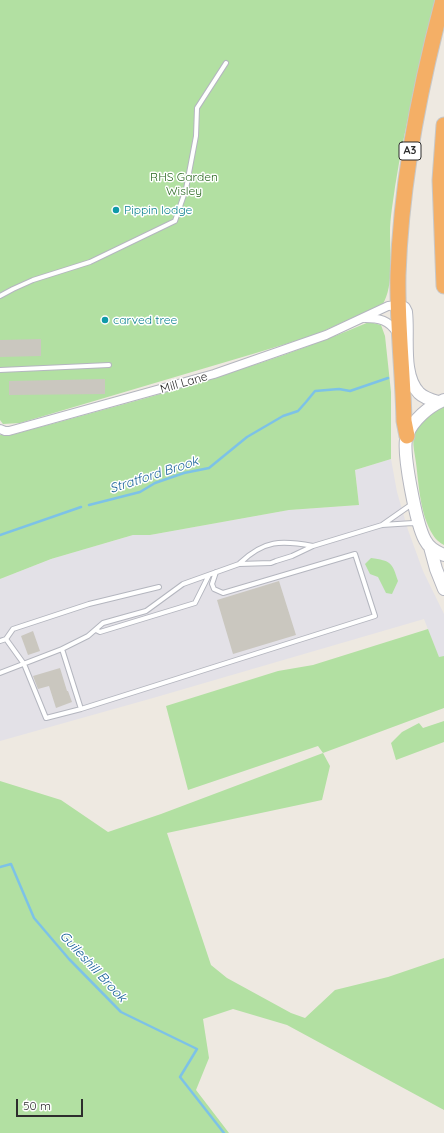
<!DOCTYPE html>
<html>
<head>
<meta charset="utf-8">
<style>
  body { margin:0 }
  #map { position:relative; width:444px; height:1133px; overflow:hidden; background:#eee9e1; font-family:Quicksand,sans-serif }
  canvas { display:block }
  .scale { position:absolute; left:16px; top:1099px; width:67px; height:18px; box-sizing:border-box; border:2px solid #2d2d2d; border-top:0; padding-left:5px; font-size:12px; line-height:14px; white-space:nowrap; color:#2d2d2d; -webkit-text-stroke:3px #fff; paint-order:stroke }
</style>
</head>
<body>
<div id="map">
<canvas width="444" height="1133"></canvas>
<div class="scale">50 m</div>
</div>
<script>
const ctx = document.querySelector('canvas').getContext('2d');
ctx.lineJoin = 'round';
function paint(path, color) { ctx.fillStyle = color; ctx.fill(path, 'evenodd'); }
function stroke(path, color, width, dash) { ctx.strokeStyle = color; ctx.lineWidth = width; ctx.lineCap = dash ? 'butt' : 'round'; ctx.setLineDash(dash || []); ctx.stroke(path); }
function write(font, color, halo, rows, align = 'center') {
  ctx.font = font + ' Quicksand,sans-serif'; ctx.lineWidth = 3; ctx.setLineDash([]); ctx.textBaseline = 'middle'; ctx.strokeStyle = halo; ctx.fillStyle = color; for (const [text, x, y, turn = 0] of rows) {
    ctx.save(); ctx.translate(x, y); ctx.rotate((+turn || 0) * Math.PI / 180); ctx.textAlign = isNaN(turn) ? turn : align; if (halo) ctx.strokeText(text, 0, 0); ctx.fillText(text, 0, 0); ctx.restore();
  }
}
paint(new Path2D(`
  M391,459L397,492L408,530L423,571L444,614V656L439,658L424,619L153,698L0,741V579L51,559L133,535H150L289,510L359,505L355,470Z`), '#e3e1e7');
paint(new Path2D(`
  M0,0H438C421,62 405,123 395,187C393,202 390,218 390,233C390,254 394,285 383,304L315,335L256,353L20,423L3,424L0,420Z
  M369,322L381,325L385,336L391,392V459L355,470L359,505L289,510L150,535H133L51,559L0,579V435H11C132,402 254,371 369,322Z
  M444,405V545C439,542 436,540 433,535C420,514 419,486 416,463C415,454 412,444 414,435C417,421 433,413 444,405Z
  M371,558C391,561 392,562 398,581L392,594L386,593L378,577L370,574L365,564Z
  M428,629L439,657L444,656V708L323,753L330,766L322,800L167,833L211,965L227,978L291,1013L305,1018L335,990L388,977L444,958V1110L287,1025L233,1009L203,1019L209,1058L196,1090L229,1133H0V781L61,800L108,832L161,814L323,753L318,746L188,790L166,706L278,671L313,665Z
  M444,721V742L396,760L391,743L402,732L419,723L423,728Z`), '#b2e0a2');
stroke(new Path2D(`
  M89,505L140,492L155,483L184,473L209,468L247,437L283,416L298,411L306,402L315,391L339,389L350,391L388,378
  M0,535L81,507
  M0,867L11,864L34,918L69,959L121,1012L197,1049L180,1077L224,1133`), '#7dc2e7', 2.5);
paint(new Path2D(`
  M41,339V356L0,357V340Z
  M105,379V394L9,395V381Z
  M279,581L296,635L233,654L217,600Z
  M33,631L40,651L28,655L21,636Z
  M60,668L67,691H68L72,702L56,708L49,686L38,689L33,676Z`), '#cac7bf');
const lane = new Path2D(`
  M0,296L13,289L33,280L90,262L175,221L186,189L196,136L197,108L226,63
  M0,370L109,365
  M382,525L412,504
  M240,563C264,540 281,540 313,546
  M96,630L100,632L195,603L209,575
  M0,641L6,639
  M62,649L81,709L375,616L355,554L223,593L214,589L212,584L216,572
  M0,673L62,649L88,636L103,623L146,611L183,584L239,564L271,563L276,561L292,556L313,546L382,525L413,523L417,525
  M81,709L46,718L24,664L6,639L13,629L89,604L159,587`);
const street = new Path2D(`
  M365,318C379,318 389,320 397,333
  M0,429L5,431H9L214,374L326,335L388,306L398,305`);
const secondary = new Path2D(`
  M398,305L404,308L406,312C409,336 401,374 419,393C424,398 431,400 438,402
  M444,400C429,406 413,420 407,435C401,450 417,526 425,540C429,548 436,552 444,555
  M430,547L436,569L444,589`);
const highway = new Path2D(`
  M444,125L440,180L444,286
  M407,436L404,421C403,372 397,324 398,275C401,181 419,90 443,0`);
stroke(lane, '#b4b6bf', 6);
stroke(street, '#b4b6bf', 10);
stroke(secondary, '#b4b6bf', 14);
stroke(highway, '#c8c8c8', 17);
stroke(lane, '#fff', 4);
stroke(street, '#fff', 8);
stroke(secondary, '#fff', 12);
stroke(highway, '#f4af66', 15);
for (const [x, y, r, color] of [
  [116,210,4,"#0f9aa8"],
  [105,320,4,"#0f9aa8"]
]) { const dot = new Path2D(); dot.arc(x, y, r, 0, 2 * Math.PI); ctx.fillStyle = color; ctx.fill(dot); stroke(dot, '#fff', 1.5); }
for (const [x, y, w] of [
  [410,151,22]
]) { const box = new Path2D(); box.roundRect(x - w / 2, y - 9, w, 18, 3); ctx.fillStyle = '#fff'; ctx.fill(box); stroke(box, '#2d2d2d', 1); }
write('bold 11px', '#2d2d2d', null, [
  ["A3",410,151]
]);
write('12px', '#296820', '#fff', [
  ["RHS Garden",184,177],
  ["Wisley",184,191]
]);
write('12px', '#0d838f', '#fff', [
  ["Pippin lodge",124,210],
  ["carved tree",113,320]
], 'left');
write('12px', '#2d2d2d', '#fff', [
  ["Mill Lane",184,383,-16]
]);
write('italic 13px', '#176198', '#fff', [
  ["Stratford Brook",154,475,-18],
  ["Guileshill Brook",93,967,47]
]);
</script>
</body>
</html>
